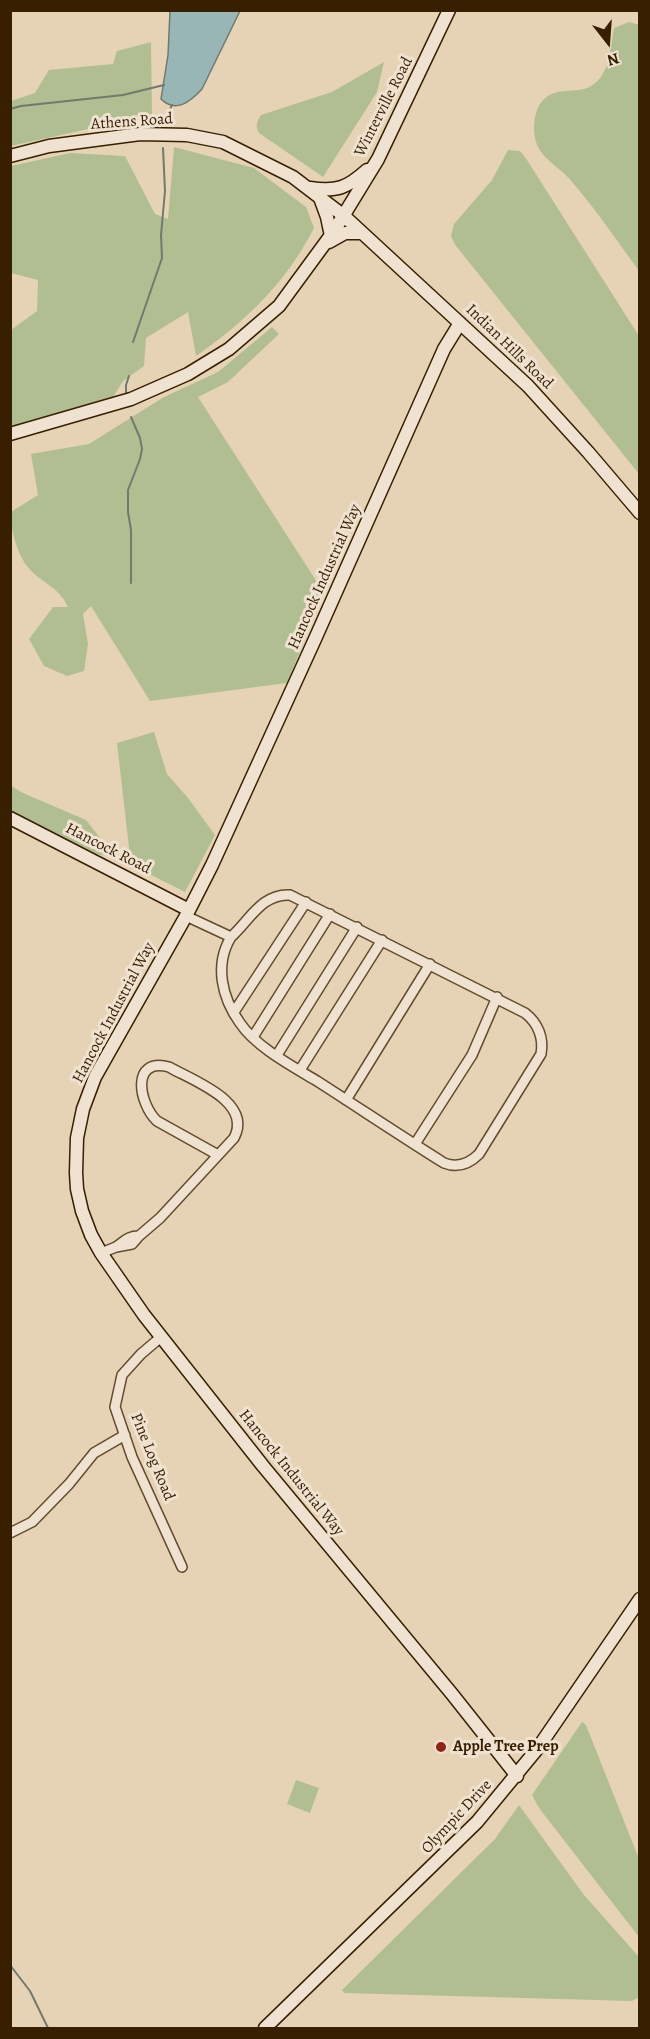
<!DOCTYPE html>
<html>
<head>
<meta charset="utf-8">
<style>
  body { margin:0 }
  #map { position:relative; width:650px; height:2039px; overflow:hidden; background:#e6d3b6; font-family:Alegreya,serif }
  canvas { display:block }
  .frame { position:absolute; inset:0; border:12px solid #371f00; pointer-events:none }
  .north { position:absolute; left:578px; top:12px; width:60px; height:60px; -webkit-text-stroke:4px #efe2d0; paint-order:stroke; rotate:163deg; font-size:16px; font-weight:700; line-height:24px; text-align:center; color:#371f00 }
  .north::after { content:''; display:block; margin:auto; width:21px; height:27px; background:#371f00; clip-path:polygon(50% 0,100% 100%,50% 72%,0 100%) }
</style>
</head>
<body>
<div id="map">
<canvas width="650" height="2039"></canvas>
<div class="frame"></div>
<div class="north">N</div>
</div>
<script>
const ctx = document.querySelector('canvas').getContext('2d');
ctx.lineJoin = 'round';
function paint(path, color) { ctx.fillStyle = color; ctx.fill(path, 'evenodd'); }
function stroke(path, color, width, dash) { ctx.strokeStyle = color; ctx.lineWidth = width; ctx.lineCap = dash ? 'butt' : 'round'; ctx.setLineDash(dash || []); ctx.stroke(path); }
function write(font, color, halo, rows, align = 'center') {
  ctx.font = font + ' Alegreya,serif'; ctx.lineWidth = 6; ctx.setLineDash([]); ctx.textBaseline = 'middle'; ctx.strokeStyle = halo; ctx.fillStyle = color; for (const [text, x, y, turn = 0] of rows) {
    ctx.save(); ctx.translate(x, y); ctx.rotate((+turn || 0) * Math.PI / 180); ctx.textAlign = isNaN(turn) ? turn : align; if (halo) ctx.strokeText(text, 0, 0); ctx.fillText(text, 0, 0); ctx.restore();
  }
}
paint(new Path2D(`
  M629,22L640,25L639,271C618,242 597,211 573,183C563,170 545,161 538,147C531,132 533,105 548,96C557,90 569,91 579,90C609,86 610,52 614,28Z
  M151,42L152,115L11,146V101L35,93L49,70L113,64L117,51Z
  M384,62L377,92L323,177L259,133C255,126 257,121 261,115L332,92Z
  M174,147L254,168L306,207L314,228C286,283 246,321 196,356L188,312L146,338L144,366L123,381L112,399L11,428V330L37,311L38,280L11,273V166L70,153L125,156L155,214L168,219Z
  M508,150L520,151L527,160L639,336V474L456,246L451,236L454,224L492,180Z
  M272,327L279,334L228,382L198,397L324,593L287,683L150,701L91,606L83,614L88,644L84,671L67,676L44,666L29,639L53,607H68C58,585 40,583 27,566C17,553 10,528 11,512L38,495L31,454L89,444L164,397L218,372Z
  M154,732L167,774L188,798L215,835L185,892L131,865L117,743Z
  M10,785L23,793L86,820L115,857L96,854L11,812Z
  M582,1722L586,1725L639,1859V1937L539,1808L532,1795Z
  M296,1780L319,1788L310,1813L287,1804Z
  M519,1805L584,1895L639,1957V1997L632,2001L344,1993L342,1990L495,1839Z`), '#b0be92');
const water = new Path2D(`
  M170,11H240L202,89C191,101 176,114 161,99L168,55Z`);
paint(water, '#97b6b5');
stroke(water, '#717a6d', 1.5);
stroke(new Path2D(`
  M10,109L21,106L123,95L164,85
  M164,122L172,105
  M133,342L162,258L161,235L165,191L163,148
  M126,396V385L129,376
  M131,417L140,438L142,449L140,459L128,490V512L131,530V583
  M10,1965L30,1991L48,2028`), '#717a6d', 2);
const street = new Path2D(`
  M186,916L231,937C214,965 222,998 240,1023C256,1047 292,1066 317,1081C359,1108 401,1136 444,1163C457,1168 469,1164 479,1154L541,1054C544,1038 538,1023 525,1013L290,895C262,893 249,921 231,937
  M234,1012L306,902
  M253,1037L330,914
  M277,1055L357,927
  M300,1070L382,940
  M346,1100L430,964
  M415,1144L472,1055L497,997
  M139,1236L160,1218L234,1138C253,1102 194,1081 169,1067C130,1057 139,1104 157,1121L218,1155
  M101,1253C106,1251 111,1249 116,1247C125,1241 128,1236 139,1236L132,1244L116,1247
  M161,1337L141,1354L122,1375L115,1407L132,1457L182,1567
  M10,1533L32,1522L69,1484L94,1453L125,1435`);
const secondary = new Path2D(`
  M10,156L49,146L140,134L187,135L223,142L293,177L344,216L528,386L588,452L640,513
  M310,188C337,192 347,188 367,170
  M320,198L327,217L331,236
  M329,242L345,233H362
  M460,323L444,349L315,639L212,865L186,916L95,1077L83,1109L77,1138L76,1173L77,1189L82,1211L91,1235L101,1253L144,1315L263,1466L452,1694L517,1776
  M10,434L131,399L188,374L229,349L279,306L334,231L378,159L449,10
  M10,818L189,910
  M265,2028L477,1822L538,1748L640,1599`);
stroke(street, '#634c2e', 12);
stroke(secondary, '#371f00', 15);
stroke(street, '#efe2d0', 9);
stroke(secondary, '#efe2d0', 12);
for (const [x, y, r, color] of [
  [441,1747,6,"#8f2418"]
]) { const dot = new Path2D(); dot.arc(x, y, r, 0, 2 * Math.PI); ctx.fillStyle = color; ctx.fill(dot); stroke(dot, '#efe2d0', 2); }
write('16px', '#371f00', '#efe2d0', [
  ["Winterville Road",384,107,-63],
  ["Athens Road",132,122,-4],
  ["Indian Hills Road",509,347,44],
  ["Hancock Industrial Way",325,577,-66],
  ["Hancock Road",108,849,27],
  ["Hancock Industrial Way",114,1013,-62],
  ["Pine Log Road",152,1457,68],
  ["Hancock Industrial Way",291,1473,51],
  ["Olympic Drive",457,1817,-47]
]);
write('bold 16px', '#371f00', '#efe2d0', [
  ["Apple Tree Prep",453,1747]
], 'left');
</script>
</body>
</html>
